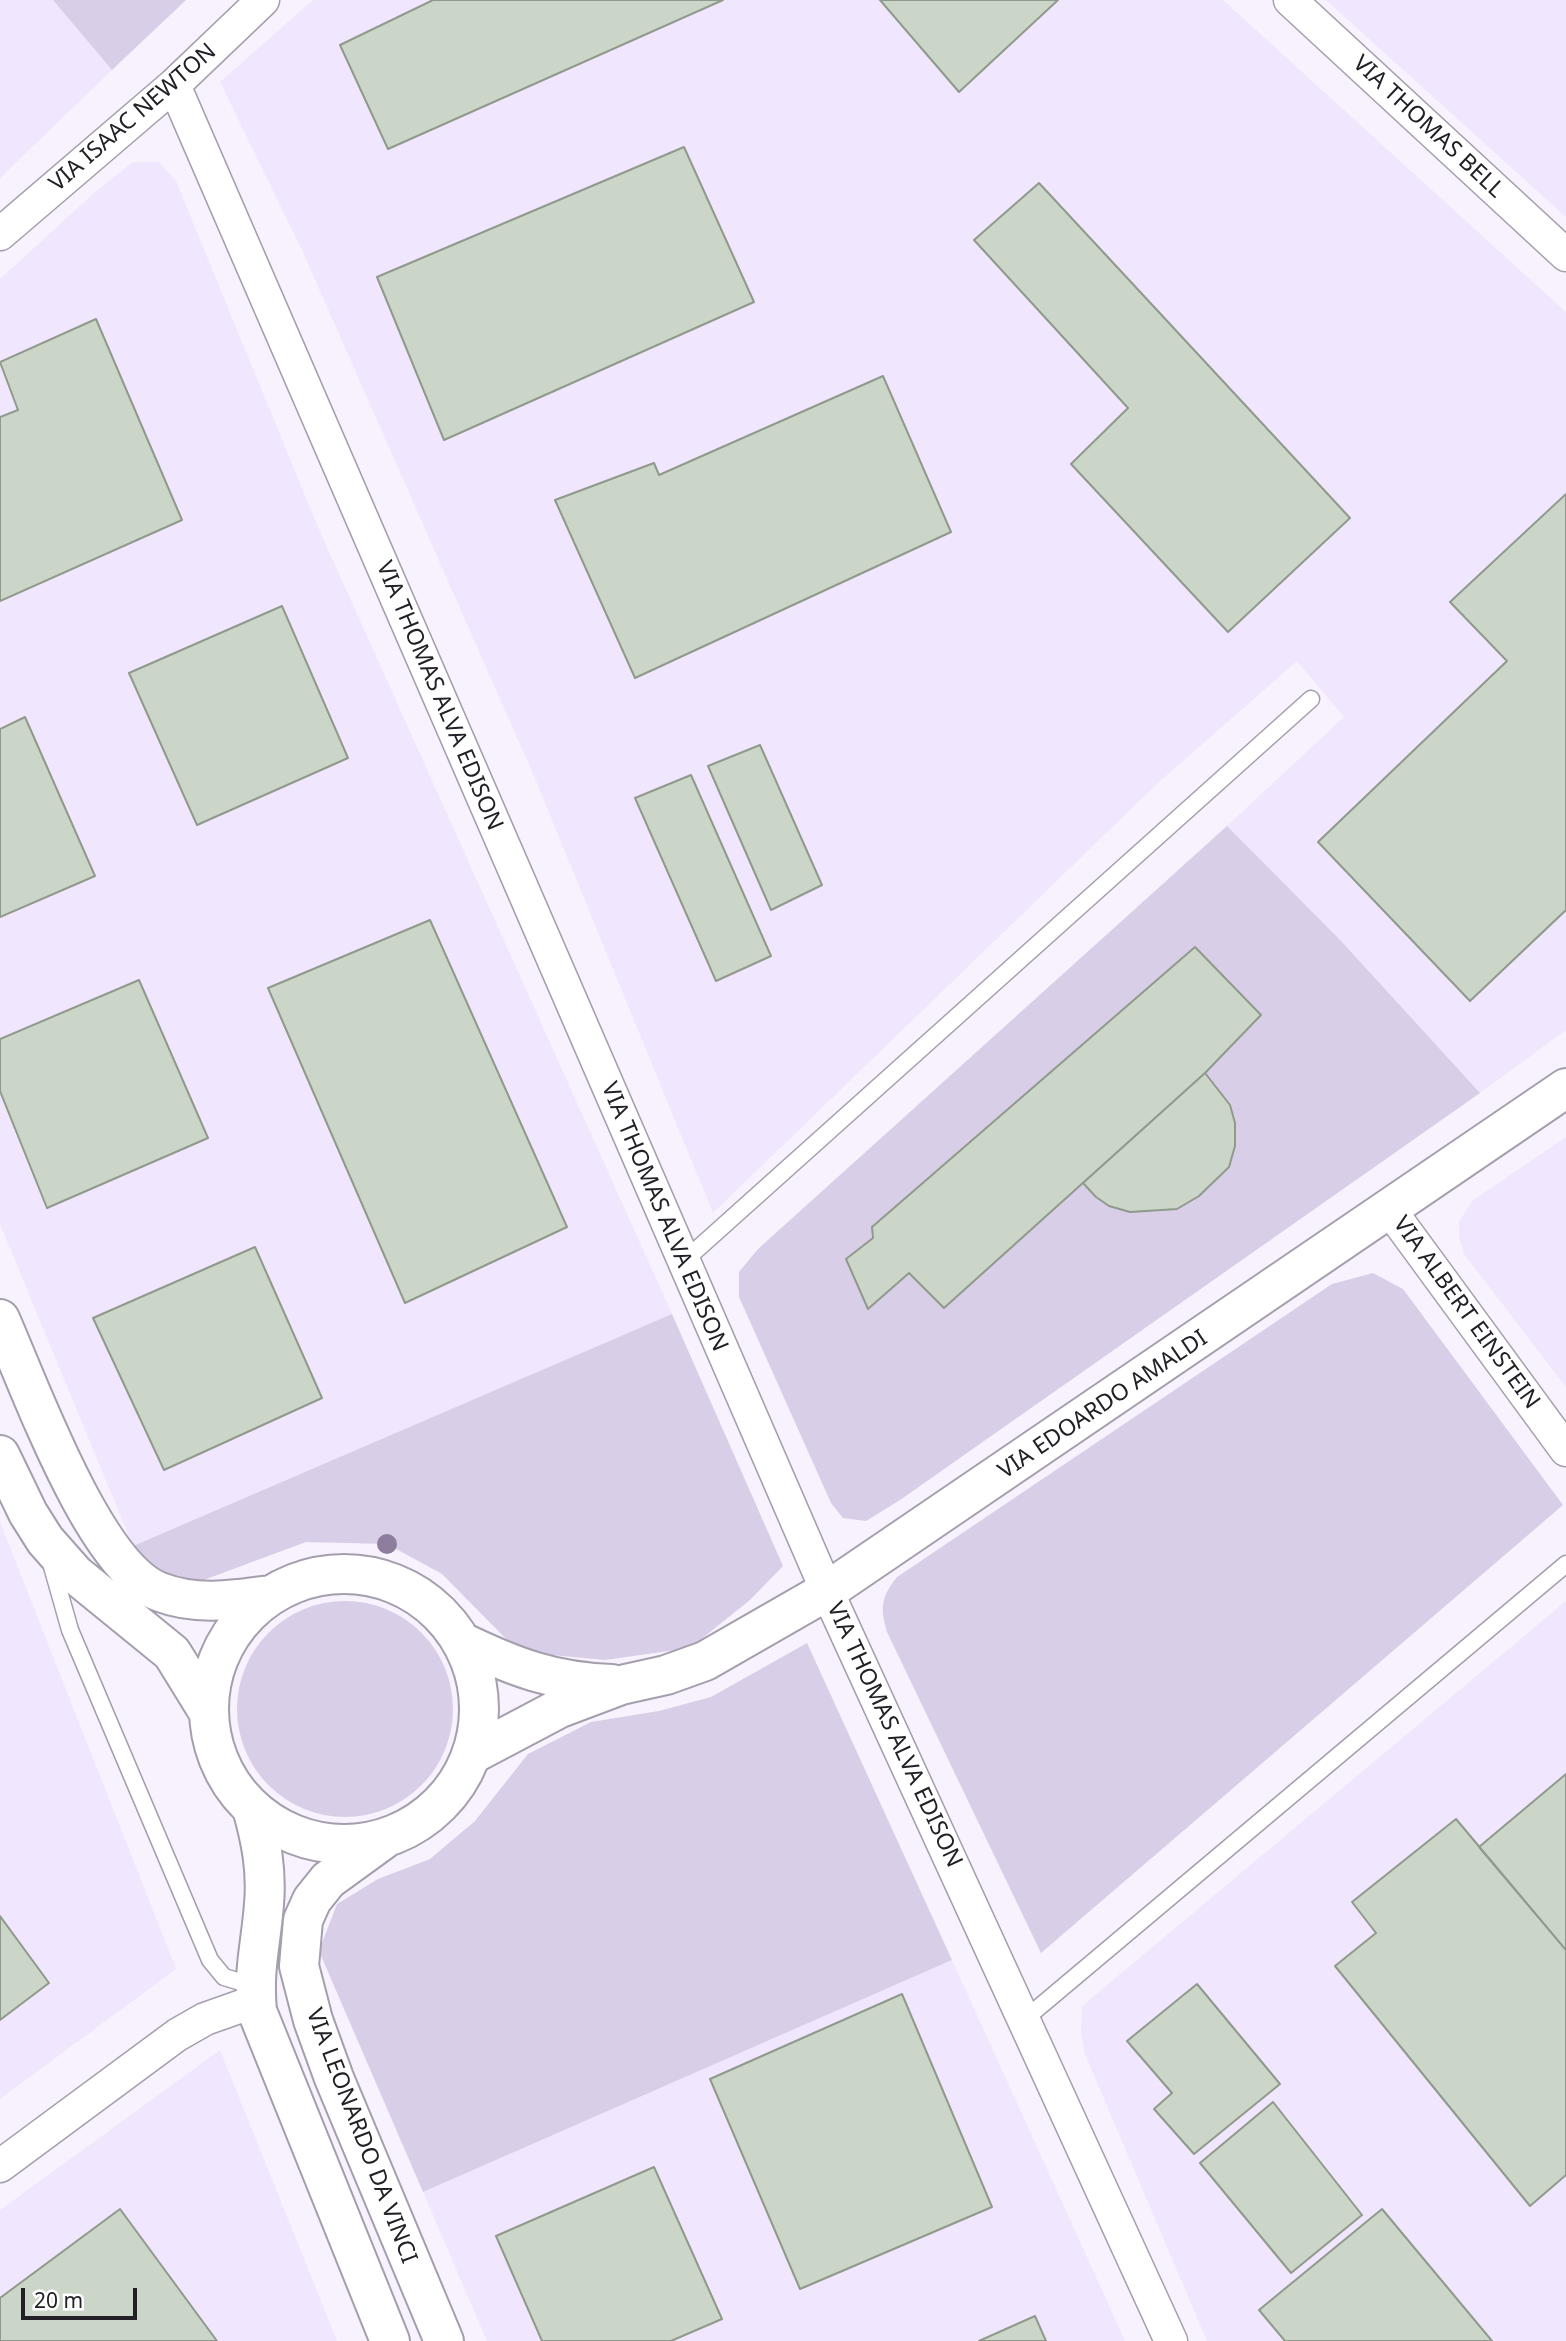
<!DOCTYPE html>
<html>
<head>
<meta charset="utf-8">
<style>
  body { margin:0 }
  #map { position:relative; width:1566px; height:2341px; overflow:hidden; background:#f7f2fe; font-family:"Noto Sans",sans-serif }
  canvas { display:block }
  .scale { position:absolute; left:21px; top:2288px; width:116px; height:32px; box-sizing:border-box; border:4px solid #222026; border-top:0; padding-left:9px; font-size:21px; line-height:24px; white-space:nowrap; color:#222026; -webkit-text-stroke:5px #fff; paint-order:stroke }
</style>
</head>
<body>
<div id="map">
<canvas width="1566" height="2341"></canvas>
<div class="scale">20 m</div>
</div>
<script>
const ctx = document.querySelector('canvas').getContext('2d');
ctx.lineJoin = 'round';
function paint(path, color) { ctx.fillStyle = color; ctx.fill(path, 'evenodd'); }
function stroke(path, color, width, dash) { ctx.strokeStyle = color; ctx.lineWidth = width; ctx.lineCap = dash ? 'butt' : 'round'; ctx.setLineDash(dash || []); ctx.stroke(path); }
function write(font, color, halo, rows, align = 'center') {
  ctx.font = font + ' "Noto Sans",sans-serif'; ctx.lineWidth = 7; ctx.setLineDash([]); ctx.textBaseline = 'middle'; ctx.strokeStyle = halo; ctx.fillStyle = color; for (const [text, x, y, turn = 0] of rows) {
    ctx.save(); ctx.translate(x, y); ctx.rotate((+turn || 0) * Math.PI / 180); ctx.textAlign = isNaN(turn) ? turn : align; if (halo) ctx.strokeText(text, 0, 0); ctx.fillText(text, 0, 0); ctx.restore();
  }
}
paint(new Path2D(`
  M0,0H53L112,70L0,178Z
  M313,0H1223L1566,312V1030L1480,1093L1227,826L1344,717L1297,661L1159,782L713,1213L534,776L302,250L220,82Z
  M1326,0H1566V217Z
  M133,162H159L176,181L317,525L672,1314L133,1546L0,1224V279L94,193Z
  M1566,1137V1387L1464,1254L1459,1237V1222L1472,1201Z
  M0,1522L176,1969L0,2099Z
  M1566,1601V2341H1207L1085,2054L1081,2033L1082,2006Z
  M952,1960L1125,2341H487L423,2192Z
  M220,2050L337,2341H0V2210Z`), '#f0e6fd');
paint(new Path2D(`
  M53,0H186L112,70Z
  M1227,826L1341,941L1480,1093L900,1500L866,1521L843,1518L831,1503L739,1297V1272L758,1249Z
  M1373,1273L1403,1289L1563,1505L1041,1953L887,1632C880,1608 881,1597 897,1577L1332,1284Z
  M672,1314L783,1566L750,1600L690,1648L605,1660L519,1652L442,1574L387,1544L306,1542L201,1581L159,1573L133,1546Z
  M237 1709a108 108 0 1 1 216 0a108 108 0 1 1-216 0Z
  M807,1643L952,1960L423,2192L319,1951L337,1904L378,1879L430,1859L475,1821L528,1754L591,1722L659,1711L711,1697Z`), '#d9cee7');
const building = new Path2D(`
  M433,0H723L388,149L340,45Z
  M880,0H1058L959,92Z
  M684,147L754,302L444,440L377,277Z
  M1039,183L1350,518L1228,632L1071,464L1128,408L974,240Z
  M96,319L182,520L0,601V417L18,410L0,362Z
  M883,376L951,532L635,678L555,500L654,463L659,475Z
  M1566,494V910L1470,1001L1318,842L1507,661L1450,602Z
  M282,606L348,758L197,825L129,673Z
  M25,717L95,876L0,917V729Z
  M760,745L822,885L771,910L708,766Z
  M691,775L771,956L716,981L635,798Z
  M430,920L567,1227L405,1303L268,988Z
  M1195,947L1261,1015L1205,1073L944,1308L909,1273L868,1309L846,1259L873,1238L872,1227Z
  M139,980L208,1138L47,1208L0,1091V1039Z
  M1205,1073L1230,1105L1235,1123V1146L1229,1167L1199,1196L1177,1209L1130,1212L1109,1206L1096,1197L1083,1183Z
  M255,1247L322,1398L164,1470L93,1318Z
  M1566,1774V1950L1479,1847Z
  M1456,1819L1566,1950V2175L1530,2206L1335,1966L1376,1933L1352,1902Z
  M0,1916L49,1983L0,2020Z
  M1197,1984L1280,2084L1194,2154L1154,2109L1172,2093L1127,2041Z
  M902,1994L992,2207L800,2289L710,2079Z
  M1273,2102L1362,2215L1291,2273L1200,2163Z
  M654,2167L722,2319L671,2341H542L496,2236Z
  M120,2209L217,2341H0V2298Z
  M1382,2209L1492,2341H1285L1259,2310Z
  M1035,2316L1046,2341H979Z`);
paint(building, '#ccd6c8');
stroke(building, '#8f998c', 2);
const service = new Path2D(`
  M684,1261L1311,699
  M51,1563L70,1630L210,1960L224,1977L254,1986
  M1025,2019L1566,1564`);
const minor = new Path2D(`
  M1290,0L1566,255
  M174,85L827,1591L1171,2341
  M0,234L174,85L263,0
  M1390,1210L1566,1450
  M0,2166L177,2035L205,2019L256,2001`);
const tertiary = new Path2D(`
  M462,1642C514,1667 553,1682 612,1684
  M471,1755L560,1708L621,1685L666,1675L705,1661L827,1591L1566,1088`);
const secondary = new Path2D(`
  M0,1319C29,1384 94,1568 160,1592C196,1606 234,1600 271,1595
  M0,1455L28,1513L45,1540L75,1574L172,1653L209,1713
  M209 1709a135 135 0 1 1 270 0a135 135 0 1 1-270 0Z
  M252,1808C261,1840 267,1870 264,1904C261,1945 253,1968 257,2011L390,2341
  M383,1840L328,1880L312,1900L303,1920L299,1966L313,2020L334,2078L444,2341`);
stroke(service, '#a49ead', 19);
stroke(minor, '#a49ead', 35);
stroke(tertiary, '#a49ead', 42);
stroke(secondary, '#a49ead', 42);
stroke(service, '#fff', 16);
stroke(minor, '#fff', 32);
stroke(tertiary, '#fff', 38);
stroke(secondary, '#fff', 38);
ctx.fillStyle = '#8d7e9d';
for (const [x, y] of [
  [387,1544]
]) { ctx.beginPath(); ctx.arc(x, y, 10, 0, 2 * Math.PI); ctx.fill(); }
write('23px', '#222026', '#fff', [
  ["VIA ISAAC NEWTON",133,118,-41],
  ["VIA THOMAS BELL",1428,127,43],
  ["VIA THOMAS ALVA EDISON",439,696,67],
  ["VIA THOMAS ALVA EDISON",664,1217,67],
  ["VIA ALBERT EINSTEIN",1466,1313,54],
  ["VIA EDOARDO AMALDI",1103,1405,-34],
  ["VIA THOMAS ALVA EDISON",894,1735,65],
  ["VIA LEONARDO DA VINCI",361,2136,69]
]);
</script>
</body>
</html>
